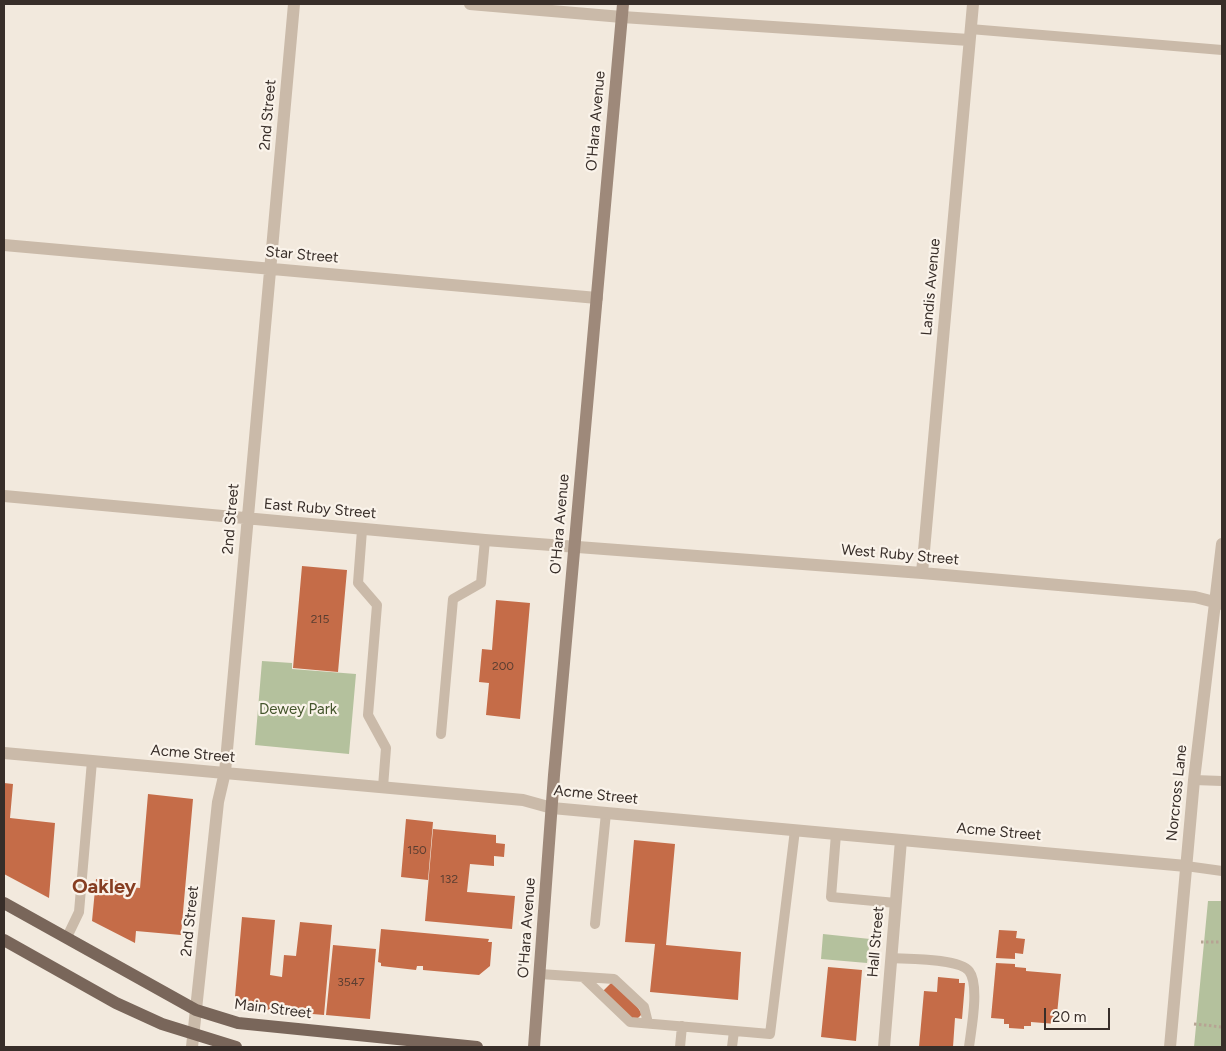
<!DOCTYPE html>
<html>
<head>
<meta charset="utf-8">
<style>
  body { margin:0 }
  #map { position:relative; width:1226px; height:1051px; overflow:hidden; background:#f2e9dd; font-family:Figtree,sans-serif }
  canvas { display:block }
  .frame { position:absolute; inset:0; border:5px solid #382e29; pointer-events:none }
  .scale { position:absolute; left:1044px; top:1008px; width:66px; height:22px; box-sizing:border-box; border:2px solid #382e29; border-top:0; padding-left:6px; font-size:15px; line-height:18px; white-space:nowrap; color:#382e29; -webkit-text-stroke:4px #faf3ea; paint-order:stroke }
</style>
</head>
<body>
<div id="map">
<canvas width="1226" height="1051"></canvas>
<div class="frame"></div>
<div class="scale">20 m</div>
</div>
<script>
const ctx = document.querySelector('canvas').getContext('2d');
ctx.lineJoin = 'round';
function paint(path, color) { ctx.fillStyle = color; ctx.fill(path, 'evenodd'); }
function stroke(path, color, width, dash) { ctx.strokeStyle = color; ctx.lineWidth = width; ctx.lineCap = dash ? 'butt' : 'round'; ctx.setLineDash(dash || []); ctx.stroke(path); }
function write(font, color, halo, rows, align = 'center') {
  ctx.font = font + ' Figtree,sans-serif'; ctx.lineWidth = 4.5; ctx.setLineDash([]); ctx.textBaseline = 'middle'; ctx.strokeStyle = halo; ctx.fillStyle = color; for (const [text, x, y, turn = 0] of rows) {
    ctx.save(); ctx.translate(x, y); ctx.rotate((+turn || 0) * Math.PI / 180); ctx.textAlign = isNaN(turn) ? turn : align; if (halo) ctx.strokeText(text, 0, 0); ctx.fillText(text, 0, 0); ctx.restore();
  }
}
paint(new Path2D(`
  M262,661L292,663V669L356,674L349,754L255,745Z
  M1208,901H1222V1047H1194Z
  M823,934L870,939L867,963L821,959Z`), '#b4c19d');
paint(new Path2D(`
  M302,566L347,570L338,672L293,668Z
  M496,600L530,603L520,719L486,715L489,683L479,682L482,649L492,650Z
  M4,783L13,784L10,818L55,823L49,898L4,874Z
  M148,794L193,799L181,935L136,931L135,943L92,921L96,879L117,881V886L140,888Z
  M406,819L433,822L428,880L401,877Z
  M433,829L496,835V843L505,844L504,857L494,856V866L470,864L467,892L515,896L512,929L425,921Z
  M634,840L675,844L666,945L741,952L738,1000L650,992L655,944L625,942Z
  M242,917L275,920L270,975L282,977L284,955L296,956L300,922L332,925L324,1015L256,1009L235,997Z
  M381,929L489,939L488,942H492L490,966L479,975L423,970V966H417L416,970L381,966V963L378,962Z
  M999,930L1017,931L1016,938L1025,939L1023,954L1015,953V959L996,958Z
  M333,945L376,949L370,1019L326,1015Z
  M996,963L1015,964V967L1026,968V971L1061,974L1056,1024L1031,1022V1026H1024V1029L1009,1028V1024H1004V1019L991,1018Z
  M828,967L862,970L856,1041L821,1037Z
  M938,977L959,979V983H965L962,1019L955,1018L953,1047H919L924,991L937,992Z
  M611,983H621L642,1014L634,1022L602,992Z`), '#c56c48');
stroke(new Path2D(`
  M1201,942H1222
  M1194,1024L1222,1027`), '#b6a493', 3, [2.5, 2.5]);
stroke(new Path2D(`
  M970,29L1222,50
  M362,530L358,583L377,605L368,715L386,748L383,787
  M441,734L453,599L481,583L485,540
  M1194,780L1222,781
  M836,834L831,897L896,903
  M1186,866L1222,871
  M595,924L606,813
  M67,937L79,912L92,761
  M891,958C908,959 959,958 969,971C980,985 971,1030 969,1047
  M540,974L614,979L644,1007L648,1023
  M584,978L630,1022L770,1034L795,830
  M680,1047L682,1026
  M732,1047L734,1031`), '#cabaa9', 10);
stroke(new Path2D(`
  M470,4L622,17L969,40
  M4,245L597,298
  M4,496L485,540L922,573L1195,597L1222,604
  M922,573L973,4
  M4,753L523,800L552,808L1186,866
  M192,1047L218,802L225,772L294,4
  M884,1047L901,840
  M1170,1047L1194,780L1222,544`), '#cabaa9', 12);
stroke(new Path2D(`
  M534,1047L554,775L623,4`), '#9e897a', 12);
stroke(new Path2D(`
  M4,903L196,1010L238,1023L477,1047
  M4,940L116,1003L162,1024L236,1047`), '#79665a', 12);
write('12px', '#5b3e31', null, [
  ["215",320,619],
  ["200",503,666],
  ["150",417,850],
  ["132",449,879],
  ["3547",351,982]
]);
write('15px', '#382e29', '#faf3ea', [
  ["2nd Street",268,115,-85],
  ["O'Hara Avenue",596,121,-85],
  ["Star Street",302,255,5],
  ["Landis Avenue",931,287,-85],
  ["East Ruby Street",320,509,5],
  ["2nd Street",231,519,-85],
  ["O'Hara Avenue",560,524,-85],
  ["West Ruby Street",900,555,5],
  ["Acme Street",193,754,5],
  ["Norcross Lane",1177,793,-84],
  ["Acme Street",596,795,6],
  ["Acme Street",999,832,5],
  ["2nd Street",190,921,-84],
  ["O'Hara Avenue",527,928,-86],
  ["Hall Street",876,942,-85],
  ["Main Street",273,1009,7]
]);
write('15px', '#45562d', '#faf3ea', [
  ["Dewey Park",298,710]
]);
write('bold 20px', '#863e22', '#faf3ea', [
  ["Oakley",104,887]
]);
</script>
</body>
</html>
